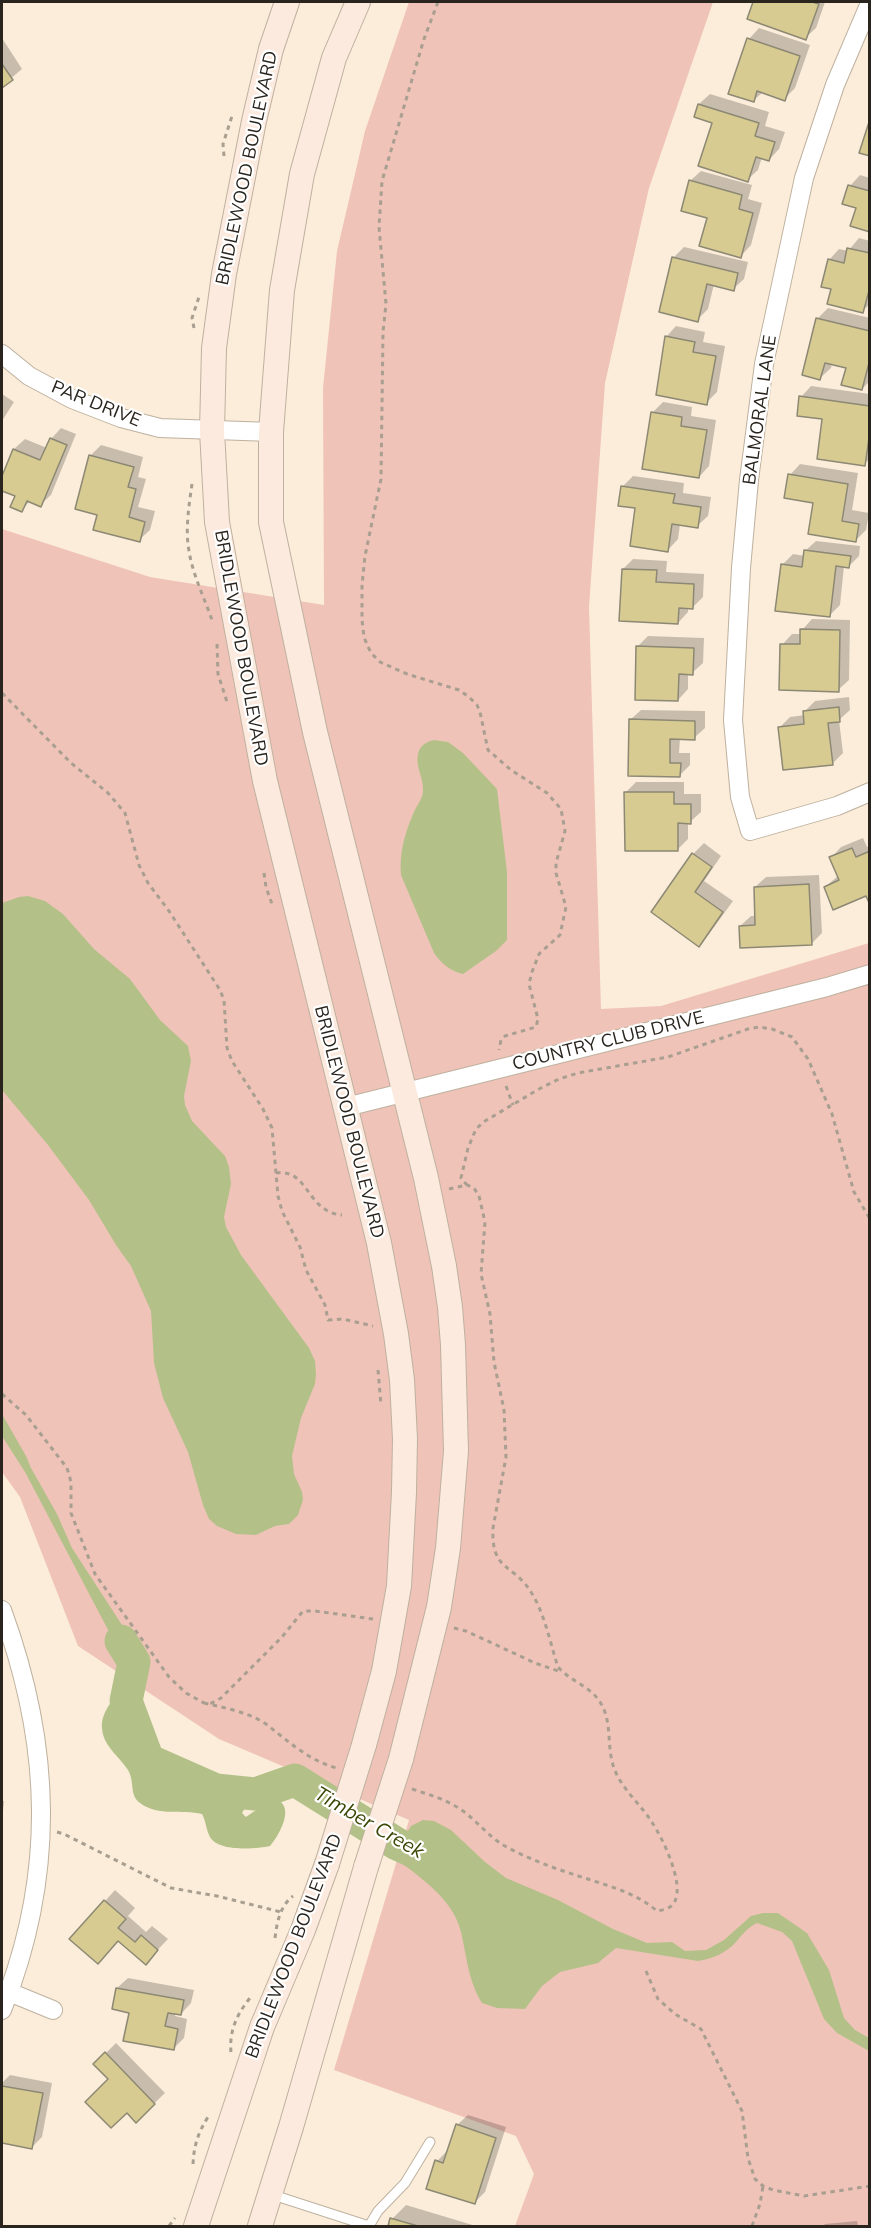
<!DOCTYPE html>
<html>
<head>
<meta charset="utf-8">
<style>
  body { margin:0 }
  #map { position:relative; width:871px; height:2228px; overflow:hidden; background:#fbedd9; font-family:Mulish,sans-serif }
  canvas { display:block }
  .frame { position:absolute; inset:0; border:3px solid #29241d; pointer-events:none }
</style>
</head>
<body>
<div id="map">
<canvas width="871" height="2228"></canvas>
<div class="frame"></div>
</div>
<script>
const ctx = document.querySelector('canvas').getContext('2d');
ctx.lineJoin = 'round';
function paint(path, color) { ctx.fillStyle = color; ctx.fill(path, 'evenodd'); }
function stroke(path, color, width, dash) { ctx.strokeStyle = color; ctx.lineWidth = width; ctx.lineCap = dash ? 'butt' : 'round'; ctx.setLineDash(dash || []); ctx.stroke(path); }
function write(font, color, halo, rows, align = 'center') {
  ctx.font = font + ' Mulish,sans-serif'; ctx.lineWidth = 4.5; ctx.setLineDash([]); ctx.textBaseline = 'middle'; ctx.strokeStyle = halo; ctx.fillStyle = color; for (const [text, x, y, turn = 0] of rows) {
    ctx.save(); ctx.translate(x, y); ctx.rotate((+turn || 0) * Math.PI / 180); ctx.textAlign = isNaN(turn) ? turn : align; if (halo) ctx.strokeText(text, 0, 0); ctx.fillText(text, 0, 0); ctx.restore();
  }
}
paint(new Path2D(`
  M409,2H713L649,188L605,383L589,607L601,1009L661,1006L869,943V2226H515L534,2174L516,2136L334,2070L409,1820L219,1739L78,1646L20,1497L2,1472V529L150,577L324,605L323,388L337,251L365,131Z`), '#f0c3b8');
paint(new Path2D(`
  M434,740L448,742L463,753L497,789L507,872V940L496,951L463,974C450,971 442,964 434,953L401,875C399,853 405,832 414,812C417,805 423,798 423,791C424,778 415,767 418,754C420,745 426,742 434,740Z
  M28,896L45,901L63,914L94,949L130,979L160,1020L188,1046L191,1061L184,1096L185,1105L192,1121L225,1156L229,1167L231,1184L224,1217L226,1227L241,1255L309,1348L315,1361L316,1374L315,1384L301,1418L292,1456L294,1474L302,1492L303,1500L298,1515L289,1524L275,1526L256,1535L236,1534L217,1526L209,1519L203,1505L188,1452L163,1398L154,1363L151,1311L131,1266L116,1245L89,1200L48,1145L2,1090V903L19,897Z
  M2,1414L26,1456L31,1468L57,1514L72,1548L137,1648V1664L124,1695L156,1744L170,1761L171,1779L185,1792L206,1790L209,1787L211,1778C225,1777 239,1783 250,1791L251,1798L242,1813L246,1817L273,1798C297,1804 280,1834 270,1846C256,1849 218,1852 210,1837C206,1830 206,1821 202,1814C182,1809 159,1817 140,1803C129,1795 135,1782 128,1770C119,1756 103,1746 102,1728C100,1696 153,1678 115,1643L25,1472L2,1436Z
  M423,1820L434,1821L451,1830L485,1862L506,1878L558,1900L613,1929L647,1943L672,1942L685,1951L706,1950L724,1940L751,1916L763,1913H778L807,1933L829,1970L844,2018L855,2030L869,2038V2051L837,2033L824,2019L792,1941L782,1932L757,1923C747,1928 743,1934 736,1942C726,1953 712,1959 698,1961L616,1948L598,1963L560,1972L542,1986L525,2009L497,2008L482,2003C468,1980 467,1958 461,1932C453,1898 418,1876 391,1855L399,1833L406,1834L411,1826Z`), '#b3c189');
paint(new Path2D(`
  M754,2H825L816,28L805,38L748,18Z
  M759,28L810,45L795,88L784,99L763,92L753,101L749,39Z
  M2,38L22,69L2,86Z
  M710,94L769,112L765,126L785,132L779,149L769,160L762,157L758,170L747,180L714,122L696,116L699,104Z
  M701,171L752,185L748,199L762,203L751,245L741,256L708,217L690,181Z
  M860,175L870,178V231L850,186Z
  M859,238L870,241V304L862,311L833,288L829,260L839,249L848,251Z
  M684,247L748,262L744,279L733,289L714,284L708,309L697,320L673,258Z
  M828,308L870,318V381L862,389L847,367L832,363L831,368L820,378L817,319Z
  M676,326L705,332L703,342L725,346L717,392L706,403L666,337Z
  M811,386L870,394V459L864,464L824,418L801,397Z
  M2,394L14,402L2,421Z
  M663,402L692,407L691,416L716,420L709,466L699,477L652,413Z
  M61,428L76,434L51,495L40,505L30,501L22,510L17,496L2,489V480L14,449L25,439L47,448L51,439Z
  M101,445L143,457L138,477L146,479L138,507L155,511L150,530L139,540L90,456Z
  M800,464L858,473L852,510L869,513L866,530L856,540L815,502L790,475Z
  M633,476L684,483L683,493L711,497L708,516L697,526L680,524L678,539L668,550L623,486Z
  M816,541L860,546L859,556L849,566H844L840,605L830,615L782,565L793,554L805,556V551Z
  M633,559L667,561L666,572L704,574L703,597L692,608L688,607V612L678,623L623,569Z
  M812,619L850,620L849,680L838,690L782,645L792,634H801L802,630Z
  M648,636L704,638L703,663L692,673H688V689L678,700L637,647Z
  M849,697L850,710L839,720L843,753L833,763L780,727L790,717L805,715L804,712L815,701Z
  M641,710L705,711V728L694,738H680L679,753H690V765L680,775L630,720Z
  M636,782H684V794H701V812L690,822H688V839L677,850L626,792Z
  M863,838L867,847L870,846V901L867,894L825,887L838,876L831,858L841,847Z
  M704,843L721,856L704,881L733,901L709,934L699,945L653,911L693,854Z
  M819,875L822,933L811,944L740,926L751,916H757L755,887L766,877Z
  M2,1801H4L2,1821Z
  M115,1890L135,1908L128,1916L146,1932L152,1926L168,1939L146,1962L119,1939L105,1901Z
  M128,1978L194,1990L191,2003L181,2014L175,2013V2016L187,2019L184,2038L173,2049L130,2012L113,2008L117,1988Z
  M116,2043L165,2093L137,2120L110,2079L95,2064Z
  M10,2075L52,2083L42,2137L32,2147L2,2142V2083Z
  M468,2115L506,2127L485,2192L474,2203L437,2161L447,2151L457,2125Z
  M406,2205L476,2226H389L392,2219Z
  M857,2221L858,2226H823L825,2224Z`), '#0003');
stroke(new Path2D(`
  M121,1641L134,1662L126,1701L148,1760L216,1790L255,1794L295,1780L397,1844L435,1861`), '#b3c189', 33);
const building = new Path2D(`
  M753,2H812L819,4L806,40L747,19Z
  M747,38L800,56L785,101L757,91L754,102L728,94Z
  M2,64L13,80L2,88Z
  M698,104L759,123L755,136L775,142L769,161L756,157L748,182L698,166L712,123L694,117Z
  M870,119V156L859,153Z
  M689,180L742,195L739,209L753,213L741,258L699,246L707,218L681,211Z
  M848,185L870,191V232L850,226L856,208L842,204Z
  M847,248L870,253V287L863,313L827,304L831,289L821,287L828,259L844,263Z
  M672,257L738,273L734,291L707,284L698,322L659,312Z
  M816,318L870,331V359L862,390L841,385L846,368L825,363L820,380L802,375Z
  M665,336L695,342L693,352L716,356L707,405L656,395Z
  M799,396L870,406V431L865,466L817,459L822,419L797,416Z
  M651,412L682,417L681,426L707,430L699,478L642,469Z
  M50,438L67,445L41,507L27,501L22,512L10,507L15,496L2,491V476L13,449L40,460Z
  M89,455L134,467L128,487L136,489L129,517L145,522L140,542L93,530L97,515L75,509Z
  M788,474L848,484L842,521L859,524L856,542L808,534L813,503L784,498Z
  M621,486L675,494L673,503L701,507L698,528L672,524L668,552L630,546L635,508L618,506Z
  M804,550L851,556L849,568L836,566L830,617L775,611L781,564L802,567Z
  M622,569L657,570L656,582L694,584L693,609L679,608L678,624L619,621Z
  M800,629L840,630L839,692L779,690L780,644H800Z
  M636,646L694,648L693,675L679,674L678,701L635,700Z
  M839,707L840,722L828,723L833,765L783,770L778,727L804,724L803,711Z
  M629,719L695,721V740L670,739V763H681L680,777L628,776Z
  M624,792H674V804H691V824L678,823V851H625Z
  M852,848L856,857L870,851V905L866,896L833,910L824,887L839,880L829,857Z
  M692,853L712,867L695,892L723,912L699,947L651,912Z
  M809,884L812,945L740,948L739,926L755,925L754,887Z
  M104,1900L126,1919L118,1928L135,1942L141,1935L158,1950L146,1965L118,1941L98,1964L69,1939Z
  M116,1988L184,2000L181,2015L168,2013L165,2026L178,2029L174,2050L123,2041L129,2013L112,2009Z
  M105,2052L155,2104L136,2123L127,2113L111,2128L85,2102L108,2079L93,2064Z
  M2,2086L43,2093L32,2149L2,2143Z
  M456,2124L496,2138L475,2204L426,2189L435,2160L443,2163Z
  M390,2218L418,2226H388Z`);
paint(building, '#d7cb91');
stroke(building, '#8c8874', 1.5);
const lane = new Path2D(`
  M270,2194L369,2226
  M369,2226L378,2211L405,2183L430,2142`);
const street = new Path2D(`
  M870,3L835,85L804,178L764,364L749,480L741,568L733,720L740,797L750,831L837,806L870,792
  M2,354L29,376L72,399L121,418L160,428L271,432
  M346,1107L827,987L870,974
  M2,1610C52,1746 56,1875 2,2010
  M9,1992L53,2010`);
const secondary = new Path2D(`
  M287,2L271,49L254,121L224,274L214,348L212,431L217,522L265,781L379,1243L396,1334L402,1380L405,1439L404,1492L399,1586L384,1671L364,1745
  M358,2L334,58L302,174L282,290L271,432V522L315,732L426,1178L444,1266L450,1307L453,1345L456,1451L448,1548L439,1607L401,1759
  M196,2226L262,2027L303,1930L327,1864
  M260,2226L291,2127L366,1867`);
stroke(lane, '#beb19f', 11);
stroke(street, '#beb19f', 20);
stroke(secondary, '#beb19f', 26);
stroke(new Path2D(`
  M438,2L424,39L382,181L379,227L386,304L383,332L381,479L365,556L362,585V620L364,637L368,647L372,654L380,662L407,674L459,690L469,697L477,705L480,712L488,750L511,770L547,793L561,809L565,831L556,863V873L566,907L560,935L539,954L532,972L529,984L538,1019L536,1027L505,1036L501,1040L499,1050
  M224,156L223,144L232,116
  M194,328L192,318L199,297
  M192,484C189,505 185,530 189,551C193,576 205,599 213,623
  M217,644L218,674L228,705
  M2,693L71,763L108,793L125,813L139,865L148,883L169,911L220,990L224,1000L227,1048L232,1061L263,1109L272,1128L278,1196L282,1211L300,1247L306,1270L325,1305L328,1320L343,1319L373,1326
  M264,873L266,887L272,904
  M506,1086L513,1105
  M276,1173C309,1168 306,1212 342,1215
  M449,1189L467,1185L461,1178L468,1148L476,1129L485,1121L539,1089L559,1079L578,1073L668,1057L748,1029L759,1027L772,1029L792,1037L808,1059L832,1114L854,1192L870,1219
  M378,1370L381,1405
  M2,1394L26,1415L67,1468L71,1482V1513L95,1574L169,1677L186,1693L204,1703H212L221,1698L282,1637L303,1611H315L373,1619
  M454,1628L466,1631L535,1663L561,1672
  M204,1703C225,1708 248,1712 266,1724C288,1741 309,1761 337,1768
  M412,1789C430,1795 448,1800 463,1811C478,1822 489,1837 505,1846C532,1861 562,1871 591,1880C615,1888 637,1894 657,1911C664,1910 672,1908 675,1901C684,1883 663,1839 653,1824C641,1804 622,1790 614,1768C606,1746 613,1722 600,1702C590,1686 570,1681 558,1667C550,1643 545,1614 531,1592C513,1563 491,1572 493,1528L506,1457L504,1410L494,1362L490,1314L481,1274L485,1222L479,1196L474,1188L467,1185
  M57,1832L64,1834L171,1888L217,1896L281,1912
  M275,1938C277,1922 280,1906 293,1896
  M646,1971L658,1999L675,2014L701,2029L742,2111L748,2158L755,2179L763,2186L773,2190L804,2196L870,2186
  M231,2052C229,2031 237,2014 250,1998
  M193,2164C194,2145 198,2133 208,2117
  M169,2226L175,2218
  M752,2226L760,2204L763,2186`), '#a99f90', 3, [4.5, 4.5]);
stroke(lane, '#fff', 9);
stroke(street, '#fff', 18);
stroke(secondary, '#fceadf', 24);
const secondaryBridge = new Path2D(`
  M327,1864L364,1745
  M366,1867L401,1759`);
stroke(secondaryBridge, '#beb19f', 26, []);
stroke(secondaryBridge, '#fceadf', 24);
write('18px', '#29241d', '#fff', [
  ["BRIDLEWOOD BOULEVARD",247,168,-78],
  ["PAR DRIVE",96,404,22],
  ["BALMORAL LANE",760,410,-82],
  ["BRIDLEWOOD BOULEVARD",241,648,80],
  ["COUNTRY CLUB DRIVE",608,1041,-14],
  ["BRIDLEWOOD BOULEVARD",349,1122,76],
  ["BRIDLEWOOD BOULEVARD",294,1946,-69]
]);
write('italic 20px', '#3c4705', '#fff', [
  ["Timber Creek",369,1823,30]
]);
</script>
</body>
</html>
